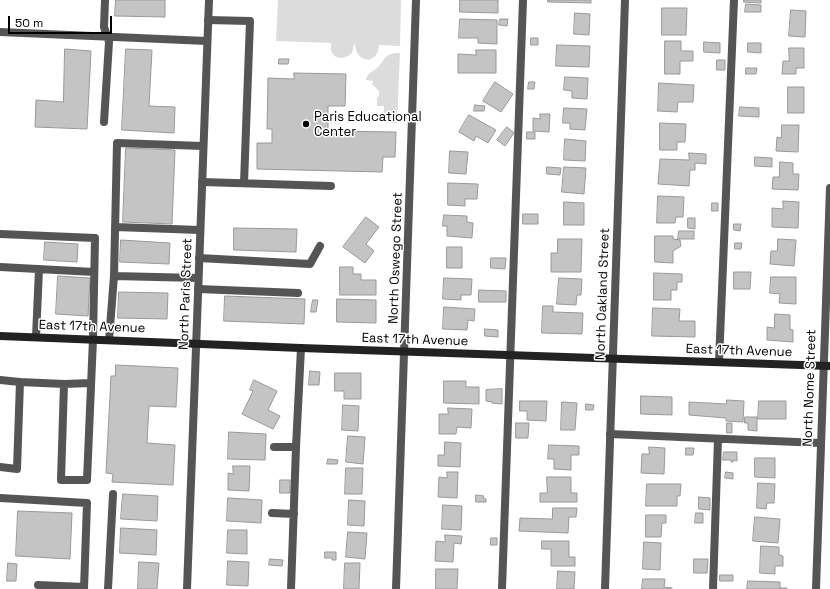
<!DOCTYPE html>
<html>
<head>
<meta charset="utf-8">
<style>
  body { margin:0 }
  #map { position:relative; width:830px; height:589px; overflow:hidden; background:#fff; font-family:"Space Grotesk",sans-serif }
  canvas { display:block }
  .scale { position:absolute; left:8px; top:16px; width:104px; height:18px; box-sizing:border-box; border:2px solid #000; border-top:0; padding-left:5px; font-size:12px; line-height:14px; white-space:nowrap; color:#000; -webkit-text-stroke:3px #fff; paint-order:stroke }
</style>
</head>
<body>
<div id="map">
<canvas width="830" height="589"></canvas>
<div class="scale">50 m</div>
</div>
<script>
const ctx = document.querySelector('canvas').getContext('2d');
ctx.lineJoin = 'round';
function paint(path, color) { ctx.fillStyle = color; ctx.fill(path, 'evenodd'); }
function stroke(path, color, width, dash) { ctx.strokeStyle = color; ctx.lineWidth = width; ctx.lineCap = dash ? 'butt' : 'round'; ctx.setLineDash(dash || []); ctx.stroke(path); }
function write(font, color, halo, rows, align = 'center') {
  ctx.font = font + ' "Space Grotesk",sans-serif'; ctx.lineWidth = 3; ctx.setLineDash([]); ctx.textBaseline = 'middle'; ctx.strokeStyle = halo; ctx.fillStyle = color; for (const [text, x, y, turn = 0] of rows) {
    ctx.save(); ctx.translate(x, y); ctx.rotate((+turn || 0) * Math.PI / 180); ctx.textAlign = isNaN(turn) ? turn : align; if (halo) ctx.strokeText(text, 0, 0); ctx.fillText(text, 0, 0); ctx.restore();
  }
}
paint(new Path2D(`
  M278,0H401L400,46L379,45C378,53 376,58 368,60C359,58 356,53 355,44H354L352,53C346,59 334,61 331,50C331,48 331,46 331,43L276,41Z
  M394,53H400L397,123L383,122L384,106H377V98L379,96V91L372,84L373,81L366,80C368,71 374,72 379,66C385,59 384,56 394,53Z`), '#dcdcdc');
const building = new Path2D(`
  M116,0H165V17L115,16Z
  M460,0H498V13L460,12Z
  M548,0H591V3L548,2Z
  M744,0H761V3L744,2Z
  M746,4L761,5V12H745Z
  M662,8H687L686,35H662Z
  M791,10L806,11L805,37L789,36Z
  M575,13L590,14L589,35L574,34Z
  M460,19L497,20V44L478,43V38H459Z
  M500,19H508L507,26L499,25Z
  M531,38H538V45H531Z
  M665,41H681V51H693V61H680V74H665Z
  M704,42L720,43V53L704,52Z
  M748,43H761V53L748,52Z
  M557,45L590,46L589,67L556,66Z
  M789,48H804V68H796V74H782L783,61H789Z
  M65,49L91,51L87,129L35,127L36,100L63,102Z
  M126,49L152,50L149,106L175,107L174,133L122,130Z
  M476,50H496V73H458V54L476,55Z
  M279,59H289L288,64H279Z
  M717,60H725V70H717Z
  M746,68H757L756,74H746Z
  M294,73L346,74L345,106H328V131L396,132L395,157H383L382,172L257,169V143H272V129H267L268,78L294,79Z
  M565,77L588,78L587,99L572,98V91L564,90Z
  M495,82L513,94L501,112L483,101Z
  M529,82H535L534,89H528Z
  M659,83L694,85L693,102H678L677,112L658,111Z
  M788,87H804V113H788Z
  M475,105L485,106L484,111H474Z
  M740,107L759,108V117L739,116Z
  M564,108L587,109L585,130L570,129V123H563Z
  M540,114H550L549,132L533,131V118L540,119Z
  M469,115L496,130L488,143L476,136L474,141L459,132Z
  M660,123L686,124L685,142H677V150H660Z
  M782,125H799L798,152L776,151L777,137L781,138Z
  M507,127L514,133L505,146L497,140Z
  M527,132H535V139H527Z
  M565,139L586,141L585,161L564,160Z
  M126,148L175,150L172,224L123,222Z
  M450,151L468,152L466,174L449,173Z
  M689,153L706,154V164L695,163V170H690L689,186L658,184L660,159L689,160Z
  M755,157L772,158V167L755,166Z
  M780,162L793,163V174H799L798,190L772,189L773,177H779Z
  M547,167L561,168L560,175L547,174Z
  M564,167L586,168L584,194L562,192Z
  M448,183L478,184L477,199H465V206L448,205Z
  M658,196L684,197L683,217H676L675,223H657Z
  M783,201L799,202L798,228L772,227V208L783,209Z
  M564,202L584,203V225H564Z
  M712,203H718V211H712Z
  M523,214H538V224H523Z
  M444,215L467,216V222L473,223L472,238L447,236V226H443Z
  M366,217L379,227L366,244L374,251L365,263L343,247Z
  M688,218H695V229L688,228Z
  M734,224H741L740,231L734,230Z
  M234,228L297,229L296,252L234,250Z
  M679,231H694V239H678Z
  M655,236H673V239L680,240L681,246L673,251V263L655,262Z
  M558,239H582L581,272H551V253H557Z
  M778,239L796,240L794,266L770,264L771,251H777Z
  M121,240L170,243L169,264L120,262Z
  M45,242L78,244L77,262L44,260Z
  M735,243H742L741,249H735Z
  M447,247H462V268H447Z
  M491,258H506L505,269L491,268Z
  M340,267H353V274H361V280H376V295H340Z
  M734,272H751L750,289H734Z
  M654,273L682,274V282H677V290H671V300H654Z
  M58,276L90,278L88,316L56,314Z
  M771,277H796V304L779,303L780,294L770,293Z
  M444,278L472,279L471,295H461V300L443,299Z
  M559,278L582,279L581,295H577L576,305L557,304Z
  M479,290L506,291V302H479Z
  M119,292L168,293L167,319L118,318Z
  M225,296L305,299L304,324L224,321Z
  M337,299L376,300V323L337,322Z
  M313,300H318L316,312H311Z
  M543,306H553V312L583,313L582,334L542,333Z
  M444,307L475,309L474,321L468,320L467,330L443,329Z
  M653,308L680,309L679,321H695V337L652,336Z
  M775,314L790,315V329L793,330V342L767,340V327L774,328Z
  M485,329L498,330V337L485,336Z
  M116,365L178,368L176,407L149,406L147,443L175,445L173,485L112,482L113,474L106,473L111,376H115Z
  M310,371L320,372L319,385H309Z
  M335,373H361V399H344V391H335Z
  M254,380L277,391L268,410L280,416L273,429L242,414L253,391L250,390Z
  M444,381H466V387H479V404L444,403Z
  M502,389V404L492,403V402L486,401V390Z
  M641,396L672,397V415L641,414Z
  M727,400L744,401L743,422L726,421V418L689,415V402L726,404Z
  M520,401H547L546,421L527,420V411H520Z
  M759,401H786V419H758Z
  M562,402L577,403L575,430H561Z
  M586,404L594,405L593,410H586Z
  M343,405L359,406L358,431L342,430Z
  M448,408L472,409L471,428L457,427L456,434H439V414H448Z
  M745,417H757V431L748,430V423H745Z
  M516,423H529L528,438H516Z
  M727,423H732V433H727Z
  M229,432L266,434L265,460L228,459Z
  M348,436L365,437L363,464L346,462Z
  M445,442L461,443L460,467L438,466V455H444Z
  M549,445L579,446V455H571V470L554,469V459H548Z
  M649,447L665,448L664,474L641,473L642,454H649Z
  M686,448H694L693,455H686Z
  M724,452H737V461L733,460V462H731V460H723Z
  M755,458H775V478L755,477Z
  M328,459L338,460L337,464H327Z
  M233,466H250L249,491L228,490V473L233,474Z
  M346,468H363L362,494H345Z
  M447,472H458L457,498L438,497L439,477L447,478Z
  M726,472L733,473V479L725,478Z
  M547,477H571V493H577V502H540V493H547Z
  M280,480H290V493H280Z
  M758,483L775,484L774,503H767L766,509L757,508Z
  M647,484H681L680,496H677V506H646Z
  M123,494L158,496L157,521L121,519Z
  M476,495L484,496L483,498L486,499V502H476Z
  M699,497L710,498V510L699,509Z
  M228,498L262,500L261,523L227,521Z
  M349,500L365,501L364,526L348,525Z
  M443,505L462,506L461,530L442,529Z
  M553,508H577L576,517H569L568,533L519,531L520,518L552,519Z
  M18,511L72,513L70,559L16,556Z
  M696,513H703V523H695Z
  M646,515H666V523H662L661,537H646Z
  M755,517L780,519L778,543L753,541Z
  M121,528L157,530L156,555L120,553Z
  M228,530H247V554L227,553Z
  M348,532L367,533L365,559L346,557Z
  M445,535L462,536L461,544L454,543L453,562L435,561L436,541L445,542Z
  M491,538H497V545H491Z
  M542,541H569V557H575V566H551V549H542Z
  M644,542L661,543L660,570L643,569Z
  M761,546L779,547V555L783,556V566H775V574L760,573Z
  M325,552H336V560H332V558H325Z
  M270,559L283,560L282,566L269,565Z
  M694,559H708L707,573H694Z
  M228,561L249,562L248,586L227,585Z
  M139,562L159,563L157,589H138Z
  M8,563L17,564L16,581H7Z
  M345,563H360L359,589H344Z
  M436,569H458L457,589H436Z
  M558,571L575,572L574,589H557Z
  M720,575H733V581H720Z
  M643,579H665L664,587L672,588V589H642Z
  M748,581L780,582V588H787V589H747Z`);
paint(building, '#c4c4c4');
stroke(building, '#999', 1);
stroke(new Path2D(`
  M208,20L250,21L244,183
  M0,32L207,41
  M104,122L109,42L104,27L105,0
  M202,182L331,186
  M115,227L200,230
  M0,234L95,238L93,339L87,480H61L64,384
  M199,258L310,264L320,246
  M0,267L94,272
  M114,276L198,278
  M198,289L298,293
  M36,337L39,269
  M109,340L114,276L117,143L203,146
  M719,362L734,0
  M0,380L20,382
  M610,434L820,443
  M274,447H296
  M0,467L17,469L20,382L64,384L91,383
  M0,498L87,503L84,589
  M272,513L294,514
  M38,585L84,587
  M108,589L113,494
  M291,589L296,447L301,348
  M502,589L523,0
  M713,589L718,439`), '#555', 8);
stroke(new Path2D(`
  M187,589L209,0
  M396,589L416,0
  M605,589L625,0
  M816,589L830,188`), '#555', 8);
stroke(new Path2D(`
  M0,336L301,348L830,366`), '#222', 8);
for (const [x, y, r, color] of [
  [306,124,4,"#000"]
]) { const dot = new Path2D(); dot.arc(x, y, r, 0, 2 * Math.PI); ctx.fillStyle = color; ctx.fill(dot); stroke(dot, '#fff', 1.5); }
write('13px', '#000', '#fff', [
  ["Paris Educational",314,117],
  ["Center",314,132]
], 'left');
write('13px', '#000', '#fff', [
  ["North Oswego Street",396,258,-88],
  ["North Paris Street",186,294,-88],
  ["North Oakland Street",603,294,-88],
  ["East 17th Avenue",92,327,2],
  ["East 17th Avenue",415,340,2],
  ["East 17th Avenue",739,351,2],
  ["North Nome Street",810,388,-88]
]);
</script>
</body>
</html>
